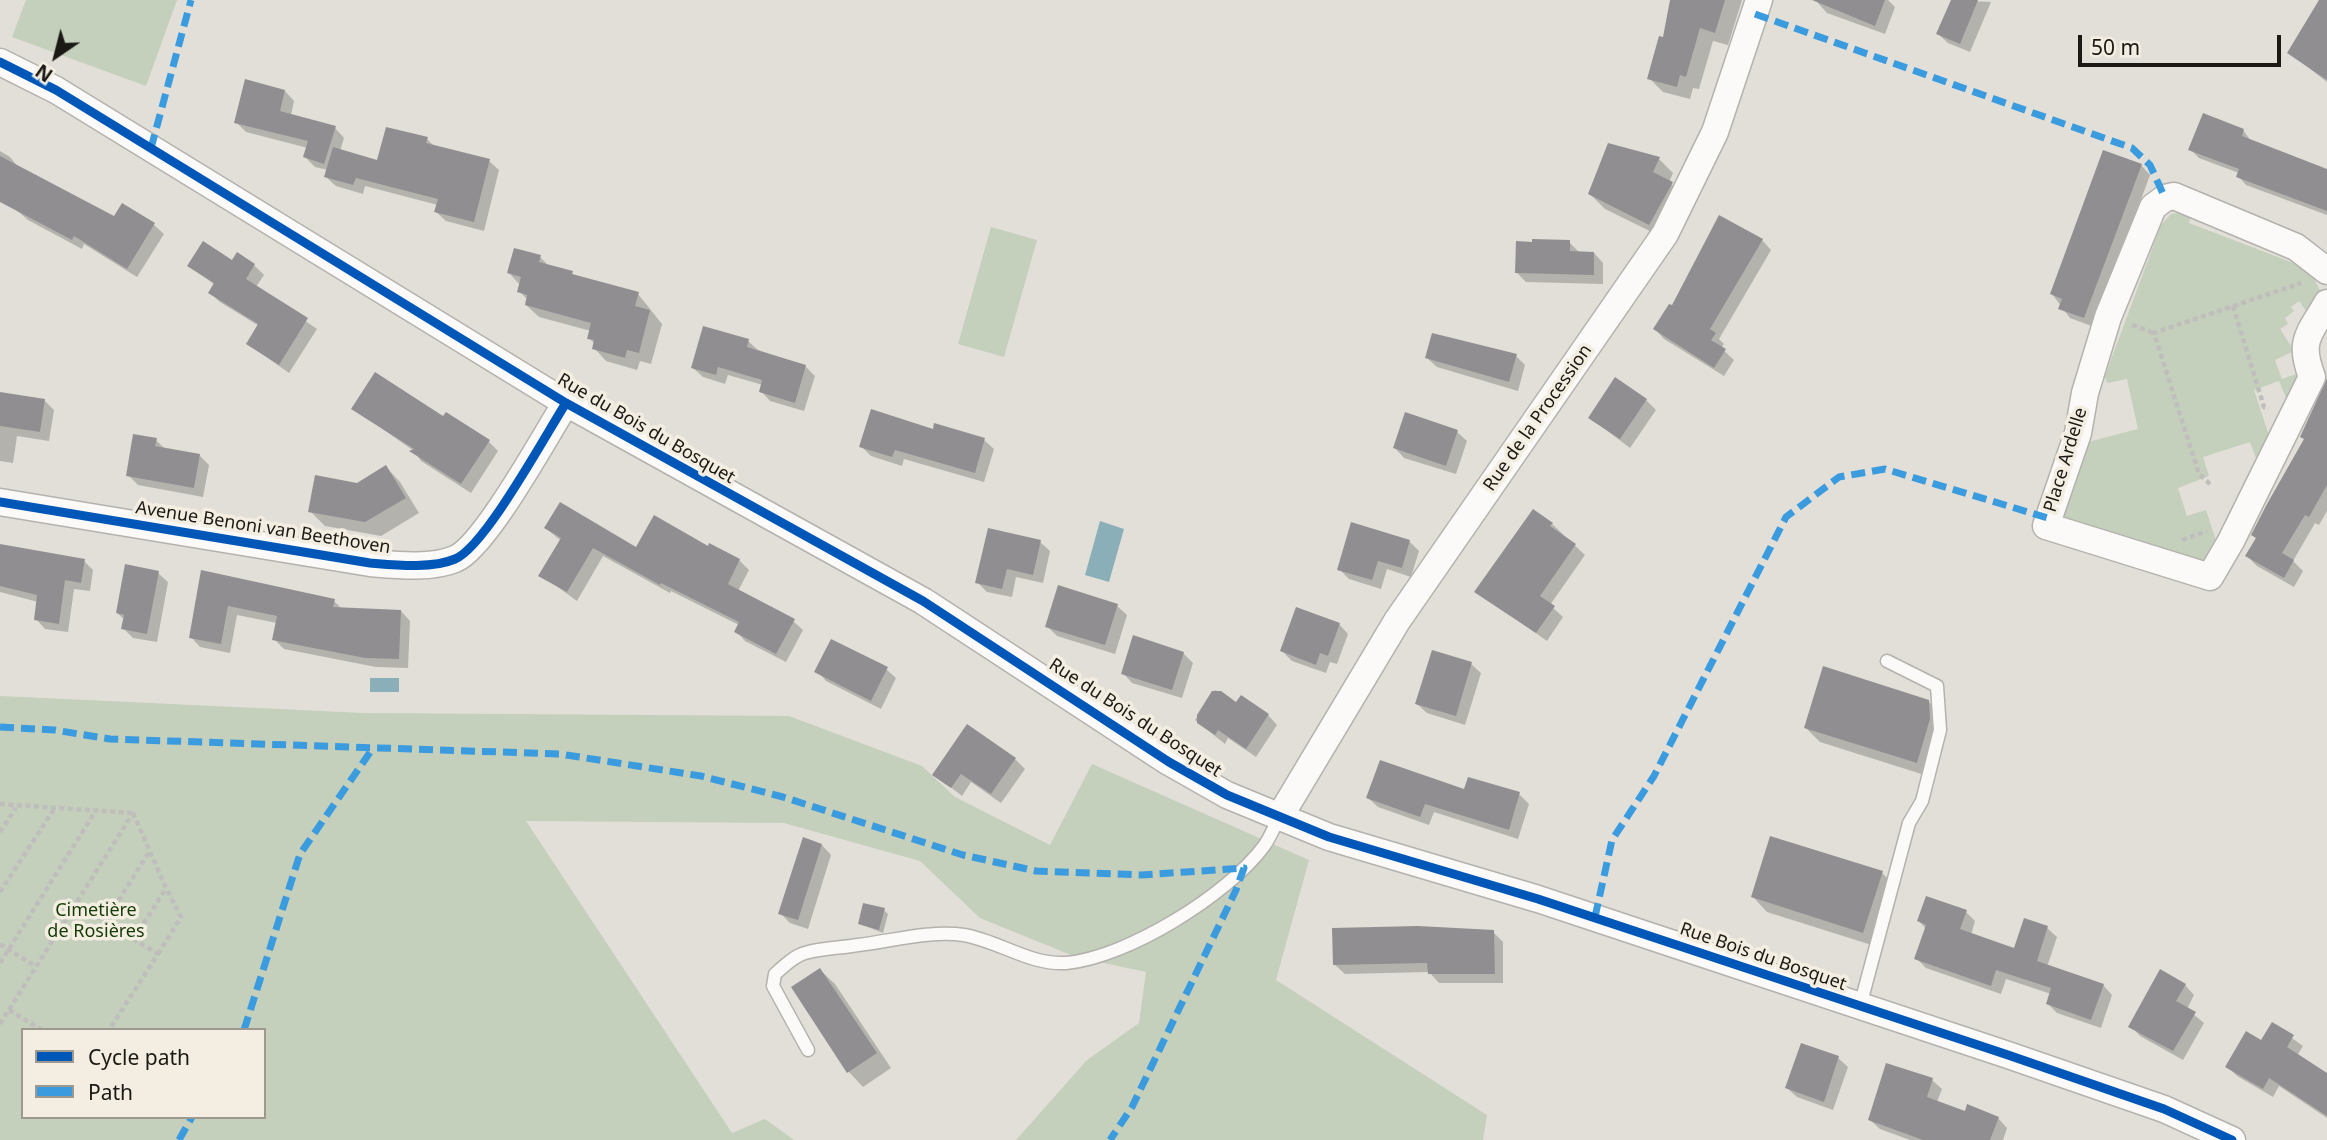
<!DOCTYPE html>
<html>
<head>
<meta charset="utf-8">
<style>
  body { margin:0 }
  #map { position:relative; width:2327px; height:1140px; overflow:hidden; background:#e2dfd8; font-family:"Noto Sans",sans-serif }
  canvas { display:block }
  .legend { position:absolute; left:21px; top:1028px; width:245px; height:91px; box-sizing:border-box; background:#f3eee1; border:2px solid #9d998f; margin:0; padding:9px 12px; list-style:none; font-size:21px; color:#1b1915 }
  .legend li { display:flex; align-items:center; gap:14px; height:35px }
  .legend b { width:35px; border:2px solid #9d998f }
  .north { position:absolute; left:21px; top:21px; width:70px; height:70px; -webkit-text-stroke:5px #f3eee1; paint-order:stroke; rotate:215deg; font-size:19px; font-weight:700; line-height:28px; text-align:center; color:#1b1915 }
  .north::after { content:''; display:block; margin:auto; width:24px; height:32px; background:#1b1915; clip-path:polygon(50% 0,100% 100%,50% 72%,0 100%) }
  .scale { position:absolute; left:2078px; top:35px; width:203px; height:32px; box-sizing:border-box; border:4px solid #1b1915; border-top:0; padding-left:9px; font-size:21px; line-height:24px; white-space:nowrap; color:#1b1915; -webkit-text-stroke:5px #f3eee1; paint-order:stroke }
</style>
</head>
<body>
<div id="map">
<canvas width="2327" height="1140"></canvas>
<ul class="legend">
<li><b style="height:9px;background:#0057b8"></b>Cycle path</li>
<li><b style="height:9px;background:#3b9bdf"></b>Path</li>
</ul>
<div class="north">N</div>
<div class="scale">50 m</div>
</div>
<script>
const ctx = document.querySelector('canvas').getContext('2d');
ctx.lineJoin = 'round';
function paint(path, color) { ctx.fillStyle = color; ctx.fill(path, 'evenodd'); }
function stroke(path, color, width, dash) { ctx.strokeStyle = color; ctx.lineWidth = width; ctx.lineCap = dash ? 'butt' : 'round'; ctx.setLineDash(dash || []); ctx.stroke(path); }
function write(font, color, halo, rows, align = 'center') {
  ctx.font = font + ' "Noto Sans",sans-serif'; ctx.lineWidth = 7; ctx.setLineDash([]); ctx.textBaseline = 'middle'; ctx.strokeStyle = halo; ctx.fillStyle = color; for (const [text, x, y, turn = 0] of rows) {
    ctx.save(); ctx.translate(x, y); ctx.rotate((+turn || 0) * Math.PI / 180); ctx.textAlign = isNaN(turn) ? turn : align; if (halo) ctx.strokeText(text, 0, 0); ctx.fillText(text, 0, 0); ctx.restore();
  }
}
paint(new Path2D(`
  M26,0H177L146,86L12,37Z
  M2179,213L2191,215L2189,223L2309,269L2323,296L2311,318L2299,301L2291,307L2294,311L2285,318L2288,324L2280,329L2294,351L2275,360L2282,379L2299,373L2295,396L2286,398L2279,381L2254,390L2271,442L2257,461L2250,442L2203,457L2209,476L2178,488L2187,516L2206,510L2218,547L2205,565L2056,522L2084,443L2138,429L2127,379L2107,383L2105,376L2161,225L2171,214Z
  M991,227L1037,240L1004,357L958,344Z
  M0,696L364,713L789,716L922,766L955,797L1050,845L1092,764L1309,860L1276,980L1487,1115L1483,1140H1016L1087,1060L1139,1023L1146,972L1076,957L980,918L920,861L784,823L526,821L732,1133L765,1119L794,1140H0ZM23,1030H264V1117H23Z`), '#c4cfbc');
paint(new Path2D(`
  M1100,521L1124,529L1109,582L1085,575Z
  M370,678H399V692H370Z`), '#8bafb9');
paint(new Path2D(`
  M1672,0H1742L1728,45L1713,41L1699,89L1693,88L1690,99L1663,92L1649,78L1664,39Z
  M1819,0H1888L1895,7L1885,34L1827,13L1818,3Z
  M1952,0L1991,2L1970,52L1948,43L1938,34Z
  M2321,0H2327V82L2289,53Z
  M285,91L294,101L291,115L335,128L344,138L340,151L379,162L427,139L434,146L489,161L499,170L484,231L446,221L436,212L438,205L365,186L363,194L336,186L326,177L328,170L315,167L305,157L308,148L246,132L236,122Z
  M2243,130L2251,141L2327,171V215L2246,185L2238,176L2239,173L2199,158L2190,149Z
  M0,151L10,157L19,168L114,218L122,205L154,225L164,234L137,277L84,244L82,249L28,220L0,196Z
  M1659,159L1673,173L1669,182L1687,198L1664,238L1605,209L1590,194Z
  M2141,165L2150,175L2094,327L2070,318L2052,294Z
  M1762,240L1771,250L1719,339L1724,344L1721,348L1734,360L1724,376L1664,339L1655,329Z
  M1569,242L1580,253H1594L1603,263V284L1526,282L1517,273Z
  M540,257L550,267L572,273L576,277L638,294L662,324L651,364L640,361L637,370L606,361L594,348L595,344L589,338L591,331L539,317L526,305L528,300L519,291L520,285L509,273Z
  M233,262L254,265L264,275L256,287L317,329L289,373L248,344L259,326L220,302L210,293L215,285L189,266Z
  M748,341L758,350L805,366L815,376L804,411L770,401L761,391L763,385L728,375L725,384L703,377L693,368Z
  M1516,356L1525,365L1518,391L1437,367L1427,358Z
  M2327,388V511L2319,525L2315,523L2293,561L2303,571L2294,587L2257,566L2247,556L2305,440Z
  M0,394L44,400L54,410L49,441L17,436L13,463L0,461Z
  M1646,400L1656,410L1630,448L1590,418Z
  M354,409L444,418L488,441L498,451L471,493L421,461L414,451Z
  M934,431L984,440L994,449L984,482L904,459L902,466L871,456L861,446Z
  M1457,432L1467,441L1456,474L1404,458L1395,448Z
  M156,440L165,449L199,455L209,465L203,497L138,485L128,475Z
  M386,467L400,482L419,513L381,536L325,526L310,511Z
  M1552,524L1585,555L1550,605L1563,617L1547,641L1477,592Z
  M546,528L637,549L709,548L739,560L749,570L738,591L793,621L803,630L786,662L745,641L736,631L739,625L671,591L670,593L603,556L577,601L541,575L561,541Z
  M1409,541L1419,551L1411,577L1387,569L1381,589L1349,579L1339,569Z
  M1040,542L1050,551L1043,583L1016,577L1012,597L987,592L977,582Z
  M0,545L84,561L93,570L90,591L74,589L68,632L45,629L36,619L38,602L0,592Z
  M202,572L334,601L342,609L401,611L410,621L408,668L376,667L284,649L274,639L277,623L237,615L230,653L200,647L191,637Z
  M158,573L168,582L157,642L133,638L123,628L125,620L117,613Z
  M1117,606L1127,615L1115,654L1057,636L1047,626Z
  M1339,624L1348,634L1337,664L1330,662L1326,673L1292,661L1282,651Z
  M1183,653L1193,663L1182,698L1132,683L1123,673Z
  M1471,664L1481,673L1465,725L1427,713L1417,704Z
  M886,669L896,678L881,709L826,681L817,671Z
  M1215,690L1237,704L1268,715L1277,725L1256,757L1228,738L1225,744L1195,720Z
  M1928,701L1943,716L1931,777L1820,742L1806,728Z
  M1015,759L1025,769L1001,803L971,782L962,796L935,775Z
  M1465,792L1519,794L1529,804L1518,839L1434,812L1429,825L1378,807L1368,798Z
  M822,845L831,855L808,929L790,923L780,913Z
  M1882,873L1896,887L1878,947L1767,912L1753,897Z
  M884,910L888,914L883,933L860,924Z
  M1966,912L1975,921L1971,935L2015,950L2047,928L2057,937L2047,967L2103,985L2112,995L2101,1028L2057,1013L2048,1004L2051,994L2006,979L2001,994L1926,968L1916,958L1926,929L1919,921Z
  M1493,932L1503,942V983H1439L1429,972L1345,974L1335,965Z
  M820,970L835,984L891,1068L863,1087L849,1072L793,988Z
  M2185,985L2194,995L2187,1009L2204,1023L2183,1060L2140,1036L2131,1026Z
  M2272,1024L2303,1046L2297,1056L2327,1076V1118L2279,1086L2273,1097L2237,1076L2227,1066L2262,1042Z
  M1838,1058L1848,1067L1833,1110L1797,1097L1787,1088Z
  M1932,1080L1942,1089L1937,1102L1966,1113L1998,1118L2007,1128L2003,1140H1910L1880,1129L1870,1120Z`), '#0003');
paint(new Path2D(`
  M1670,0H1725L1715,33L1700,28L1686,77L1680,75L1677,87L1647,79L1659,36L1663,37Z
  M1812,0H1885L1875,26Z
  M1951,0H1978L1960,44L1936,34Z
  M2319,0H2327V80L2287,53Z
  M245,79L285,90L280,111L336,126L324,164L303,157L308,141L234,123Z
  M2203,113L2244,129L2242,136L2327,169V211L2236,177L2239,169L2188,150Z
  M386,127L428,137L426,143L490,159L474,222L434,212L438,199L356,178L353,185L324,177L333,147L377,160Z
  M1608,143L1660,157L1653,172L1673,182L1649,225L1588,194Z
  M2103,150L2142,164L2084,318L2058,309L2062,299L2050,294Z
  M0,156L114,216L122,203L155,223L127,269L74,236L72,240L0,202Z
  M1719,215L1763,239L1710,329L1716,333L1711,340L1726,349L1714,368L1653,329L1669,304L1672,305Z
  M1532,239L1570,240V251L1594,252V275L1515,273L1516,241L1532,242Z
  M203,241L232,260L237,252L255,264L246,279L308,318L279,365L246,344L258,324L208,293L214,283L187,266Z
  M514,248L541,255L539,262L573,271L572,274L639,292L635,306L650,310L639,353L627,350L625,358L592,349L594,340L587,339L591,323L525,305L527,295L517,292L521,277L507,273Z
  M703,326L749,339L747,347L806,365L795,403L759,392L762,380L718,367L716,375L691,368Z
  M1432,333L1517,354L1509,382L1425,358Z
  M375,372L443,416L446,412L490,440L461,484L409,451L414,449L351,409Z
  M1615,377L1647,399L1620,439L1588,418Z
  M2327,378V485L2309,517L2305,515L2282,553L2294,560L2284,578L2245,556L2256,538L2251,535L2267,504L2304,439L2300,437Z
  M0,392L45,399L40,432L0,426Z
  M871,409L933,429L934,423L985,438L975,473L895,450L892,457L859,447Z
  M1405,412L1458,430L1446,466L1393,448Z
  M133,434L157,438L155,446L200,454L194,488L126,476Z
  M386,465L406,498L365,522L308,512L315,475L357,483Z
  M560,502L636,547L654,515L708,546L709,543L740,559L728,584L795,619L776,654L734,632L739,622L661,583L660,585L593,548L567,592L538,576L561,538L544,528Z
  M1533,509L1553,523L1550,526L1576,544L1540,596L1555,606L1536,633L1474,592Z
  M1351,522L1410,540L1402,568L1378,561L1372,580L1337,570Z
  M988,528L1041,540L1033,575L1007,569L1002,589L975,583Z
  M0,544L85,559L81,583L65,580L59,624L34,620L37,595L0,586Z
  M125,564L159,571L147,634L121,629L124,615L116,613Z
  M201,570L335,599L333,607L401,610L399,659L365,658L272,640L277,616L228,606L221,644L189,638Z
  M1058,585L1118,604L1105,645L1045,627Z
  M1296,607L1340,623L1328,656L1320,653L1316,665L1280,651Z
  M1133,635L1184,652L1172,690L1121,674Z
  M831,639L888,667L871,701L814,672Z
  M1432,650L1472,662L1456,716L1415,704Z
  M1823,666L1929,700L1930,719L1917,763L1804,728Z
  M1212,691H1221L1236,702L1241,695L1269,714L1246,749L1218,730L1215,735L1197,723V715Z
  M967,724L1016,758L991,794L961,774L951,788L932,775Z
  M1380,760L1464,789L1468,777L1520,792L1509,830L1425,804L1420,817L1366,798Z
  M1770,836L1883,871L1863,933L1751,897Z
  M803,837L822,844L798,920L778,914Z
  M1926,896L1967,910L1960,929L2014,948L2024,918L2048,926L2037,961L2104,984L2091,1020L2046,1004L2051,988L1996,970L1991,986L1914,959L1926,925L1917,921Z
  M863,903L885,908L879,930L858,924Z
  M1418,926L1494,930L1495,974H1428L1427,963L1333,965L1332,928Z
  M820,968L877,1053L847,1073L791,987Z
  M2160,969L2186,984L2176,1001L2196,1012L2173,1051L2128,1027Z
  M2272,1022L2294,1035L2287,1047L2327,1073V1116L2269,1078L2263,1089L2225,1067L2246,1031L2261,1040Z
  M1801,1043L1839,1056L1824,1102L1785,1088Z
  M1886,1063L1933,1078L1927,1097L1965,1111L1967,1104L1999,1117L1990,1140H1923L1868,1120Z`), '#918e91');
const lane = new Path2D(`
  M1860,1006L1909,823L1922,801L1940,730L1937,686L1887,661
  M808,1050L773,986L775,974C784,966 794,956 805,953C822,948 841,948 858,945C892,941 930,930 964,935C999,941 1029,965 1066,963C1126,958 1228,895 1264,846C1270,838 1274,827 1279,818`);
const street = new Path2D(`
  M0,62L56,90L566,403L923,601L1169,762L1227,795L1329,837L1538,899L2008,1055L2164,1109L2232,1140
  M2327,271L2296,247L2174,196L2165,198L2153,207L2108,317L2085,393L2078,433L2046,526L2210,577L2231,541L2312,377C2298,340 2309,335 2327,303
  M0,502L370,563C395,565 432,569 455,559C485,547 546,434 566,403
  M1279,818L1397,621L1665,234L1715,132L1759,0`);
stroke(lane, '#b4b2ad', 15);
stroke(street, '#b4b2ad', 29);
stroke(new Path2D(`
  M2233,306L2264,407L2269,408
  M2132,325L2154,333
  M2210,484L2199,474L2154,333L2301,283
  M2182,540L2207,531
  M0,804L132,813
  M133,813L166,888L134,939
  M0,832L16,808
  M0,892L54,809
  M75,903L158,954L109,1030
  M105,922L149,852
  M0,944L35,966
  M158,954L181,917L166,888
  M0,963L95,812
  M9,1010L42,1030
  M0,1024L133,813`), '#c0bebc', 4.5, [5, 3.5]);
stroke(lane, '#fbfaf9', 12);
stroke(street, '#fbfaf9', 26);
stroke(new Path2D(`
  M1755,14L2132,148L2150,165L2165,198
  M151,148L191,0
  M0,727L54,730L110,739L560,754L701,776L783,797L963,855L1036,871L1142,875L1244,868L1236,890L1132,1107L1110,1140
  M1595,917L1612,840L1654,776L1786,517L1839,477L1885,469L2048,518
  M244,1030L300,854L373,748
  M179,1140L192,1117`), '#3b9bdf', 7, [14, 7]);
stroke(new Path2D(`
  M0,62L56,90L566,403L923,601L1169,762L1227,795L1329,837L1538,899L2008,1055L2164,1109L2232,1140
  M0,502L370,563C395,565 432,569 455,559C485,547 546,434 566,403`), '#0057b8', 9);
write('18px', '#1b1915', '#f3eee1', [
  ["Rue de la Procession",1538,418,-55],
  ["Rue du Bois du Bosquet",646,429,30],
  ["Place Ardelle",2066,460,-73],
  ["Avenue Benoni van Beethoven",263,528,9],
  ["Rue du Bois du Bosquet",1135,718,33],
  ["Rue Bois du Bosquet",1763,957,19]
]);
write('18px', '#143b05', '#f3eee1', [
  ["Cimetière",96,911],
  ["de Rosières",96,932]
]);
</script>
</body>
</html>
